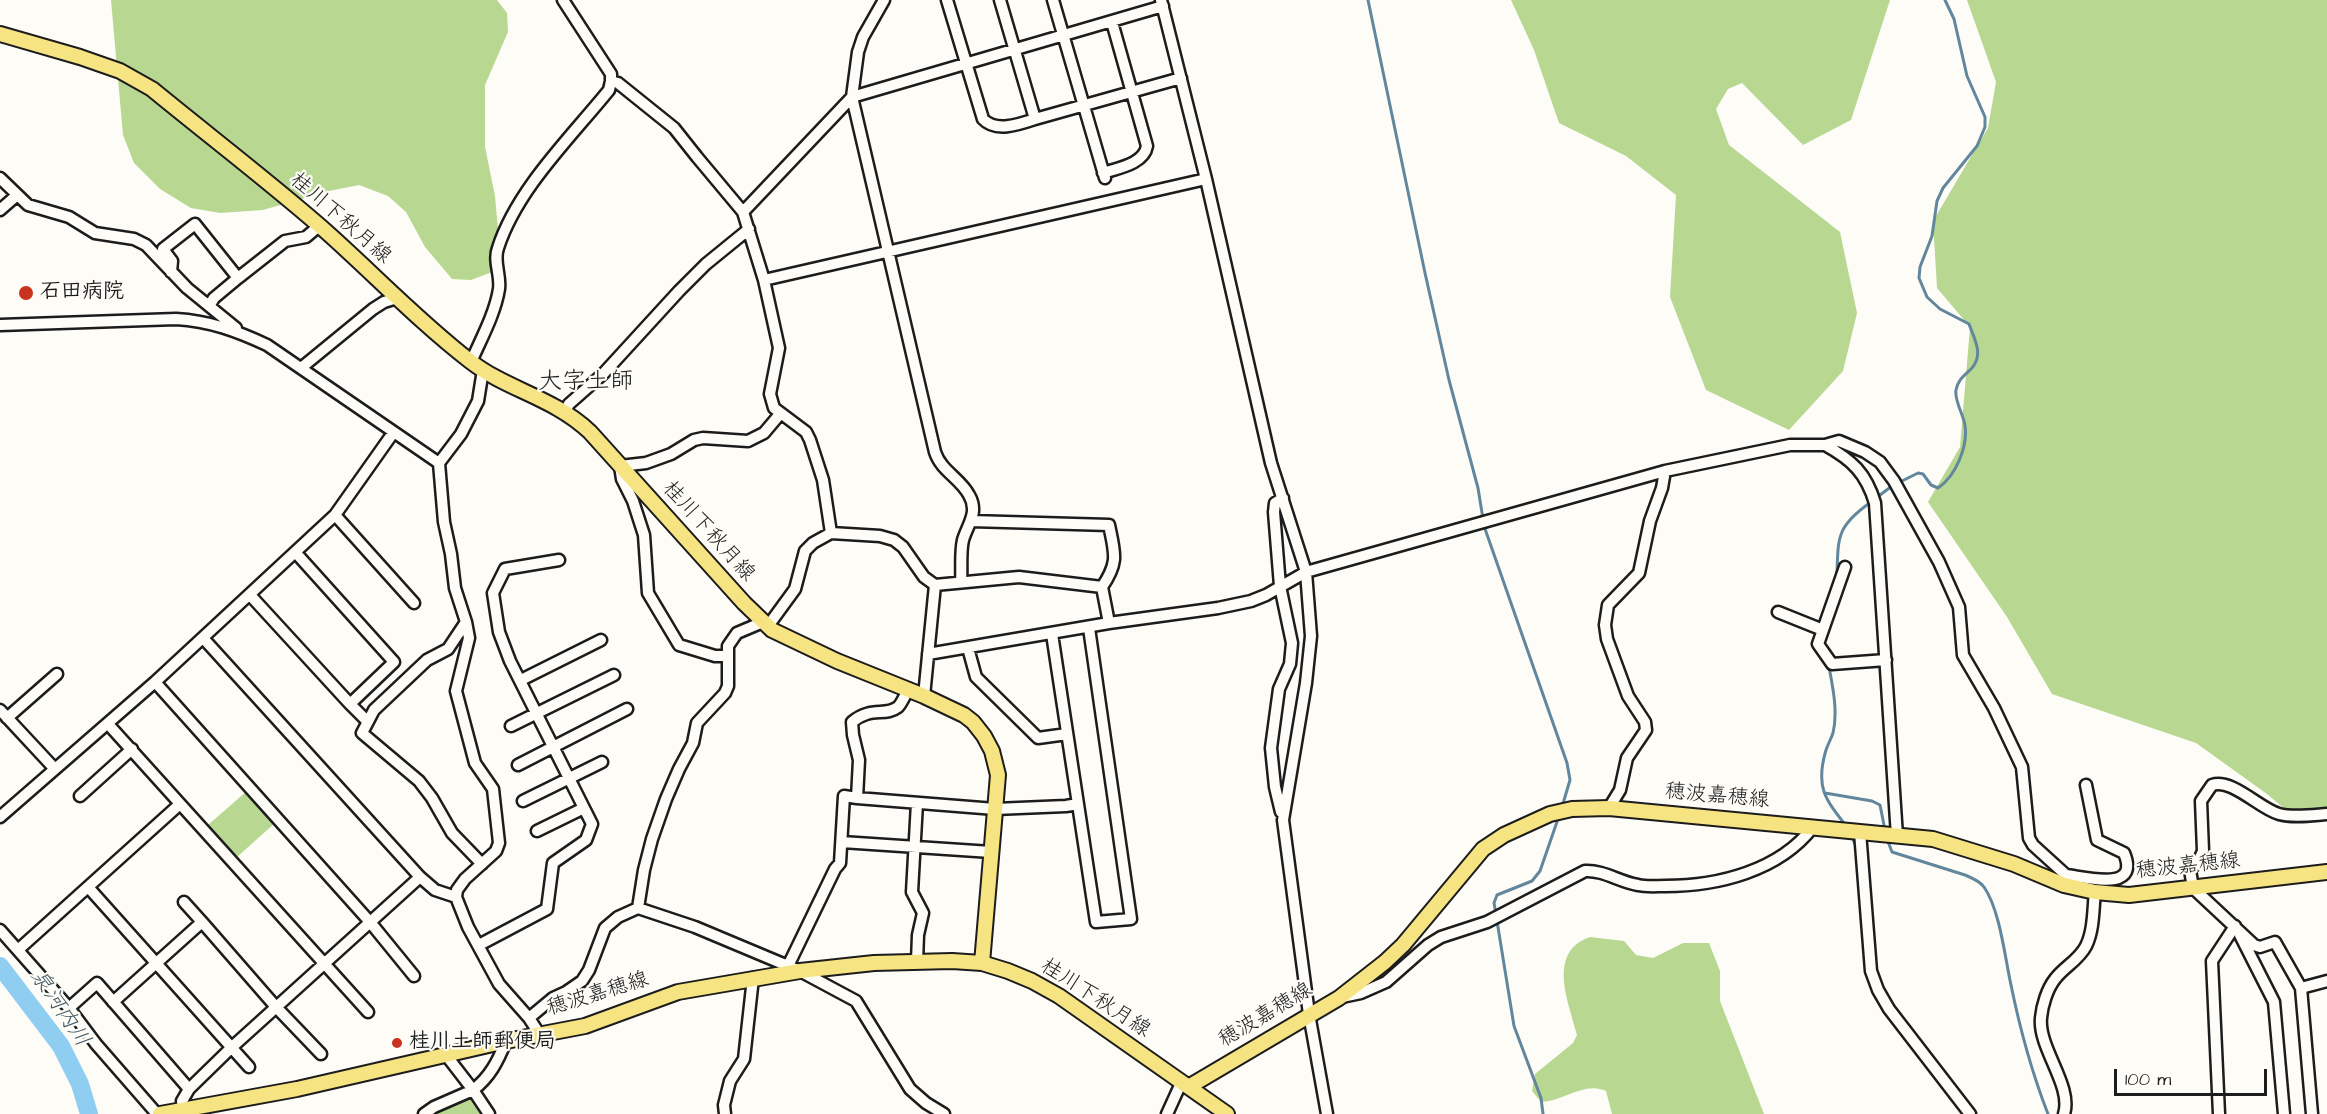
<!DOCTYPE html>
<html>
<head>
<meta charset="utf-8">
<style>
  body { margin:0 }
  #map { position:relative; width:2327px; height:1114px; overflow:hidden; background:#fdfcf7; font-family:"Architects Daughter",sans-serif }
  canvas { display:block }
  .scale { position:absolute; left:2114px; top:1069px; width:153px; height:27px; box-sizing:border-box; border:3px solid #1c1c1c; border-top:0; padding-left:8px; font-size:18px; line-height:21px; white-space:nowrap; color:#1c1c1c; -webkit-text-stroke:4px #fdfcf7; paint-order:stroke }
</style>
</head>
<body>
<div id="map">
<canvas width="2327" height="1114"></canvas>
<div class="scale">100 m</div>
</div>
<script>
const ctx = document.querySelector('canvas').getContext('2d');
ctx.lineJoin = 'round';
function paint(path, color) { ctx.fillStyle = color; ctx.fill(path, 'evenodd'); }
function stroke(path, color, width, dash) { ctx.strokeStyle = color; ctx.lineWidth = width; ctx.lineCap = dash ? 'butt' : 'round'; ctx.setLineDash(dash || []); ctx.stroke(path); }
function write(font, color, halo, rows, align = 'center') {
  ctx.font = font + ' "Architects Daughter","Klee One",sans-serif'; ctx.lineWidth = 4.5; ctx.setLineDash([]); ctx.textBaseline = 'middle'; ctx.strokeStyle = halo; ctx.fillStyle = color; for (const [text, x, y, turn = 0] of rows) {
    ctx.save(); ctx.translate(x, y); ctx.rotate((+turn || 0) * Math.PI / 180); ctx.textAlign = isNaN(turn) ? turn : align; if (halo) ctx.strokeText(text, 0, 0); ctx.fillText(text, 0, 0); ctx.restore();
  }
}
paint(new Path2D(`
  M111,0H497L507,13L508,32L485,85V147L495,196L500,252L492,272L471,280L452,279L425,247L406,212L388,196L359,185L329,191L263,210L220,213L191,208L160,189L134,163L123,135Z
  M1511,0H1890L1851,120L1803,145L1742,83L1728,89L1716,109L1729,145L1840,232L1857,313L1843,371L1789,430L1706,390L1670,297L1676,195L1626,156L1559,123L1534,50Z
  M1967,0H2327V819L2292,815L2267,794L2196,743L2052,694L2007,617L1928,502L1960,447L1970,327L1937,288L1933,221L1988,128L1996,82Z
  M247,791L275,823L237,857L208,825Z
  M1590,937L1624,941L1636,955L1653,958L1683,943H1709L1720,971V1001L1764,1114H1612L1606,1091C1584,1081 1563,1102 1541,1102L1532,1091L1535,1074L1573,1043L1577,1035C1569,1003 1546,952 1590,937Z
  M469,1098L480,1114H431Z`), '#b8d891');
stroke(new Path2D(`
  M1368,0L1425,273L1449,380L1478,488L1483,519
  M1898,483L1918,473L1923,474L1931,485L1938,488C1956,476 1968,446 1965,426C1964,415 1954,401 1956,390C1958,379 1965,375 1972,368C1984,354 1974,338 1969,324L1940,309L1927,297L1919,278L1920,267L1932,236L1937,201L1943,188L1977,146L1985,127V117L1967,76L1954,19L1945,0
  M1876,498L1892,486
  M1484,526L1567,763L1570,780L1562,807
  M1837,575C1838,536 1837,526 1871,502
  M1829,667C1833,688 1838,712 1833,733C1831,739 1828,744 1826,750C1815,787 1825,799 1847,827
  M1825,793L1872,801L1880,805L1885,830
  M1851,835L1857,848
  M1887,839L1892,852L1965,875C1972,878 1980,881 1984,887C2000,910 2005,958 2011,985C2020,1029 2032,1073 2048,1114
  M1496,914L1494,903L1497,895L1532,881L1540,871L1559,816
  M1497,921L1514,1026L1541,1098L1543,1114`), '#62879c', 3);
stroke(new Path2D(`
  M0,966L61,1046L80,1084L89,1114`), '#90cef1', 18);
const minor = new Path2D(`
  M884,0L863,37L858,52L852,97L935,452C941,471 960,478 969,495C979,512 968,524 963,540C960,553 962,569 961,582
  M947,0L983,119C996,133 1020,124 1035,119
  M1000,0L1035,119L1181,78
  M1053,0L1105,178
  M1161,0L1206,179L1271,463L1306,572L1311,636L1306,683L1283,820L1309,1014L1327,1114
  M611,81L618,83L674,128L697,157L743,212L764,280L779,348L770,394L774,408L806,432L810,440L823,480L831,533
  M1103,173C1118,168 1144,164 1147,146L1112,22
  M0,178L28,205L69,217L95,233L134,239L146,245L187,288L236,328
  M0,210L16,196
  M743,212L852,97L1163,6
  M171,272L172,261L163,249L195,224L238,278L214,298L209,306
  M238,278L285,241L306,237L319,226
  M764,280L1206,179
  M0,325L176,319C210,321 237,331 267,345L439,463
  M471,362C481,339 495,314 499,289C501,275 493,261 498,248C517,189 571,137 609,90L611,81V74L563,0
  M301,368L373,309L384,302L397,298
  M483,370L478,401L461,434L439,463L444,522L451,554L455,588L466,622L469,638L456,691L475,763L493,789L499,843L496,851L465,879L457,890L456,897L468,927L499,984L529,1018L540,1035
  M565,411L569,404L603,374L679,291L706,264L749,229
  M1825,445C1852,460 1866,473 1875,503L1897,836
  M335,515L414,603
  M971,521L1109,525C1115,554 1119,562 1102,587
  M1845,567L1818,644L1832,664L1886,660
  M250,595L350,704L394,662L296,553
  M1778,612L1823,630
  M466,622L448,649L427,660L374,710L362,733L419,781L432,798L452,833L482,864
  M768,626L795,589L805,551L813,543L831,533L880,536L894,540L903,547L924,577L935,585L1019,577L1102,587L1109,623
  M1052,634L1096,922L1131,919L1089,628
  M203,638L420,877L435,890L456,897
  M968,648L976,677L1038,738L1067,734
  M928,654L1109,623L1218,608L1251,601L1266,595L1306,572L1665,471L1790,445H1825L1839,441L1865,452L1880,462L1894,481L1939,562L1959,607L1963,655L1994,708L2022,767L2029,838L2033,845L2066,875L2064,885
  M727,656H715L679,645L648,593L644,535L633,501L622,479L620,466L646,463L671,454L694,440L703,438L748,441L764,433L780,414
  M521,680L601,640
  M155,682L370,922L414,976
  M924,696L935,585
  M350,704L367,721
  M0,710L54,768
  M7,718L57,674
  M108,724L368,1012
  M511,726L614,675
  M518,765L627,709
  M80,796L132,749
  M857,798L995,809L1066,806L1078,804
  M523,801L602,762
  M1609,808L1620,790L1627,758L1646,730L1645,722L1628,696L1607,639L1605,625L1608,605L1639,573L1650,521L1662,488L1665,471
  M1281,812L1275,787L1271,748L1279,689L1290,664L1292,643L1280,586L1274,512L1275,503L1283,498
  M0,817L155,682L335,515L393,433
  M537,831L584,808
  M1860,832L1871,971L1878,990L1889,1009L1970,1114
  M842,842L991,852
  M2066,875C2085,877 2141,893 2124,853L2097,840L2086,785
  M88,887L249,1067
  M184,902L202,922
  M638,908L644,870L652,839L666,799L679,769L693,743L697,723L725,693L728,686V646L737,633L763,622
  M0,930L69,1008L96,1044L157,1114
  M2240,935L2274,1002L2284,1114
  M479,945L547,909L553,863L586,840L592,824L510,661L499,632L493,593L505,569L559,560
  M19,949L180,804
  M917,961L918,935L923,913L912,892L917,803
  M788,966L835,869L840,863L844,796L857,798L859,760L853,735L852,722C871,706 885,717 898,707C902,703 905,695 908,690
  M2301,988L2327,981
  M1342,997L1361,993L1386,982L1428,945L1441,937L1487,922L1585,871C1604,870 1619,882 1638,885C1646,887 1656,886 1665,886C1718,886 1779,871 1813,827
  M113,1002L202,922L276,1007L321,1054
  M69,1008L97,983L189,1089
  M529,1018L553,998L566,992L582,981L589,970L605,928L618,917L638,908L695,927L800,971L856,1001L910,1089L926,1103L944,1114
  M183,1109L182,1101L189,1089L231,1048L420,877
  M424,1114L434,1107L473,1090L446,1055
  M489,1114L473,1090C490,1077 498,1061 506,1041
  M725,1114L724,1105L730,1081L744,1059L753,978
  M1167,1114L1182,1081
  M2064,1114C2073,1086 2038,1048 2041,1018C2042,1006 2047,989 2055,979C2064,967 2079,960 2086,946C2094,930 2093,909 2095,892
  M2219,1114L2212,961L2235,926
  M2312,1114L2301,988L2275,942L2260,947L2254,945L2193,888L2190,870L2199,860L2203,851L2201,801L2212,785C2232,778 2260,809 2279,814C2293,818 2313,815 2327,814`);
const major = new Path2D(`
  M0,34L80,57L120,71L152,89C208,135 266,179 321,227C371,271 417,320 470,361C507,390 553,397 590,432L744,603L772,630L837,661L924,696L964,715L973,722L984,736L992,751L998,775L982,963
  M1190,1086L1339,998L1385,962L1403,945L1483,849L1504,835L1550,814L1572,809L1609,808L1933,839L2014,864L2064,885L2095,892L2129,895L2327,872
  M160,1114L297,1089L506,1041L585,1026L678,992L800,971L874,963L952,961L982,963L1008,971L1032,981L1059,996L1227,1114`);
stroke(minor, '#1c1c1c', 15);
stroke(major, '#1c1c1c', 18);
stroke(minor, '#fdfcf7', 10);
stroke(major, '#f6e381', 14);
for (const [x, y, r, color] of [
  [26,293,8,"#c8321e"],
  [397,1043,6,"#c8321e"]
]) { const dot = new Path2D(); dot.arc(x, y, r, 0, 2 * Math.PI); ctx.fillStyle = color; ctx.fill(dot); stroke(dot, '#fdfcf7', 2); }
write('21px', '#1c1c1c', '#fdfcf7', [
  ["桂川下秋月線",340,219,41],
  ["桂川下秋月線",708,532,48],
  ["穂波嘉穂線",1717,797,5],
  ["穂波嘉穂線",2188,867,-6],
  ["穂波嘉穂線",598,995,-17],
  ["桂川下秋月線",1095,999,33],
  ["穂波嘉穂線",1266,1016,-31]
]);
write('bold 21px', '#1c1c1c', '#fdfcf7', [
  ["石田病院",40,293],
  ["桂川土師郵便局",409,1043]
], 'left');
write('italic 22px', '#455a67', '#fdfcf7', [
  ["泉河内川",59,1009,56]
]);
write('24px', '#1c1c1c', '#fdfcf7', [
  ["大字土師",586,383]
]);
</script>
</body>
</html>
